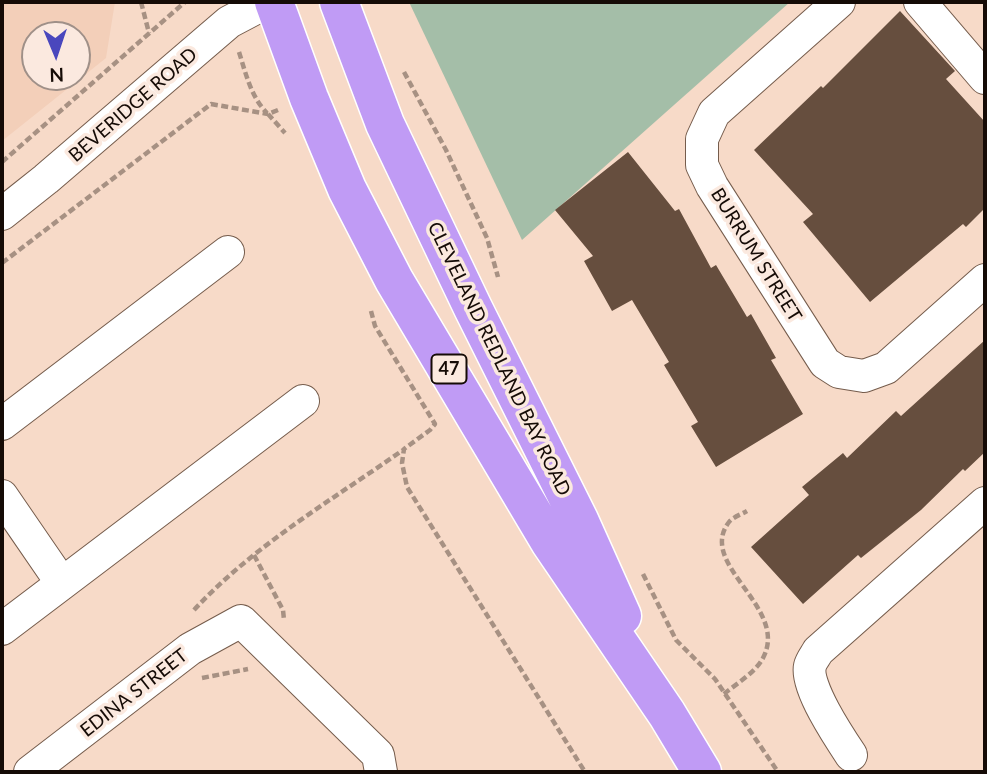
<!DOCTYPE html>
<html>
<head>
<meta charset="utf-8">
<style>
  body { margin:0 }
  #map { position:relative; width:987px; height:774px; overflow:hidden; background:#f7dac8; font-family:Lato,sans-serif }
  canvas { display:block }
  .frame { position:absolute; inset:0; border:4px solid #150b06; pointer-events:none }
  .north { position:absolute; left:21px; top:21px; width:70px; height:70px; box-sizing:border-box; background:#fbe9df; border:2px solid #9f9088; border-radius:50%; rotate:178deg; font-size:19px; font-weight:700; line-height:28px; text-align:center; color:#150b06 }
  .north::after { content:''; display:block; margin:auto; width:24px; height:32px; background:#4a47bd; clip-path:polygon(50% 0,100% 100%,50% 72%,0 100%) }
</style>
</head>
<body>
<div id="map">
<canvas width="987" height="774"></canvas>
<div class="frame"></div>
<div class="north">N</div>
</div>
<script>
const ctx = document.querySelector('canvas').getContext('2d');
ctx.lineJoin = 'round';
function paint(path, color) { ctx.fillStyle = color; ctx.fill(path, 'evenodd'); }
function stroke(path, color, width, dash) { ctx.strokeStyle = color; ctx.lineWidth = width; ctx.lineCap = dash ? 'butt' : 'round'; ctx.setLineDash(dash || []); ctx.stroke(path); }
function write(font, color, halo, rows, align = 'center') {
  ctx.font = font + ' Lato,sans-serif'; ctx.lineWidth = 7; ctx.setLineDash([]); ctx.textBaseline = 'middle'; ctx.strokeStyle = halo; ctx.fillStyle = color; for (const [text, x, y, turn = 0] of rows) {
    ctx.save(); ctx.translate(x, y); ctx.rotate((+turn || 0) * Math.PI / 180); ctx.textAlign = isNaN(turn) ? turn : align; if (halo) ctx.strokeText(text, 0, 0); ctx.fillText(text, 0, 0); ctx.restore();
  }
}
paint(new Path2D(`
  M2,2H115L106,58L2,141ZM35,35H77V77H35Z`), '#f3cfb9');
paint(new Path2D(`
  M409,2H790L522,240Z`), '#a4bea8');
paint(new Path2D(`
  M900,11L955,71L946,79L985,122V208L966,227L963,224L870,302L803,222L813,214L754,150L821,86L823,88Z
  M628,152L675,211L679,209L711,268L716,265L747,317L751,314L776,358L771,360L803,414L716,467L691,426L698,422L664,365L669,362L632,300L612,311L584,261L593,256L555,210Z
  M985,340V452L965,471L963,469L921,510L861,558L858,555L803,604L751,547L809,495L802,487L843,453L847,458L896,411L901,416Z`), '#664e3e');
const minor = new Path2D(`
  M839,2L714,113L702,139V165L712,186L825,363L839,372L864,376L886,368L985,280
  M920,2L985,78
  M2,214L46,179L229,22L267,2
  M2,424L228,252
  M2,496L61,582
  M2,629L303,401
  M851,755C839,737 805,686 810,666C811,661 816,655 818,651L985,503
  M30,772L190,649L241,621L378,755L381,772`);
const highway = new Path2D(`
  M274,2L309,98L347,189L394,280L550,542L667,714L702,772
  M339,2L385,124L473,308L579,520L622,616`);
stroke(minor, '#755c4c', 34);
stroke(highway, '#fff', 41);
stroke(new Path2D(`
  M141,2L149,33
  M239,52C246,74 251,97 267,113
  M404,72L446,150L487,238L498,277
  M278,110L268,114L285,133
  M2,162L185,2
  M2,263L211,104L268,114
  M371,311L375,326L435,424L430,430L404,449L402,463L407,487L585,772
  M254,555L283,610L284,620
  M643,574L676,640L715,679L778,772
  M194,610C253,546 332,500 403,450
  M202,678L248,669
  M724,694C736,684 756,672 763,658C790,607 696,565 729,522C733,517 742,514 747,511`), '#a79183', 4.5, [7, 3.5]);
stroke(minor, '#fff', 32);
stroke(highway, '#c09bf5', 38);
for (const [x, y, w] of [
  [449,369,35]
]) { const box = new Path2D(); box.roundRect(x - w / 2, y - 14.5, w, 29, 5); ctx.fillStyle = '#fbe9df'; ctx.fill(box); stroke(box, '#150b06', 2); }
write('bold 18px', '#150b06', null, [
  ["47",449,369]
]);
write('19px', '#150b06', '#fbe9df', [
  ["BEVERIDGE ROAD",133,105,-41],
  ["BURRUM STREET",756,255,58],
  ["CLEVELAND REDLAND BAY ROAD",499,359,64],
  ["EDINA STREET",134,693,-38]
]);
</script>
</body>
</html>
